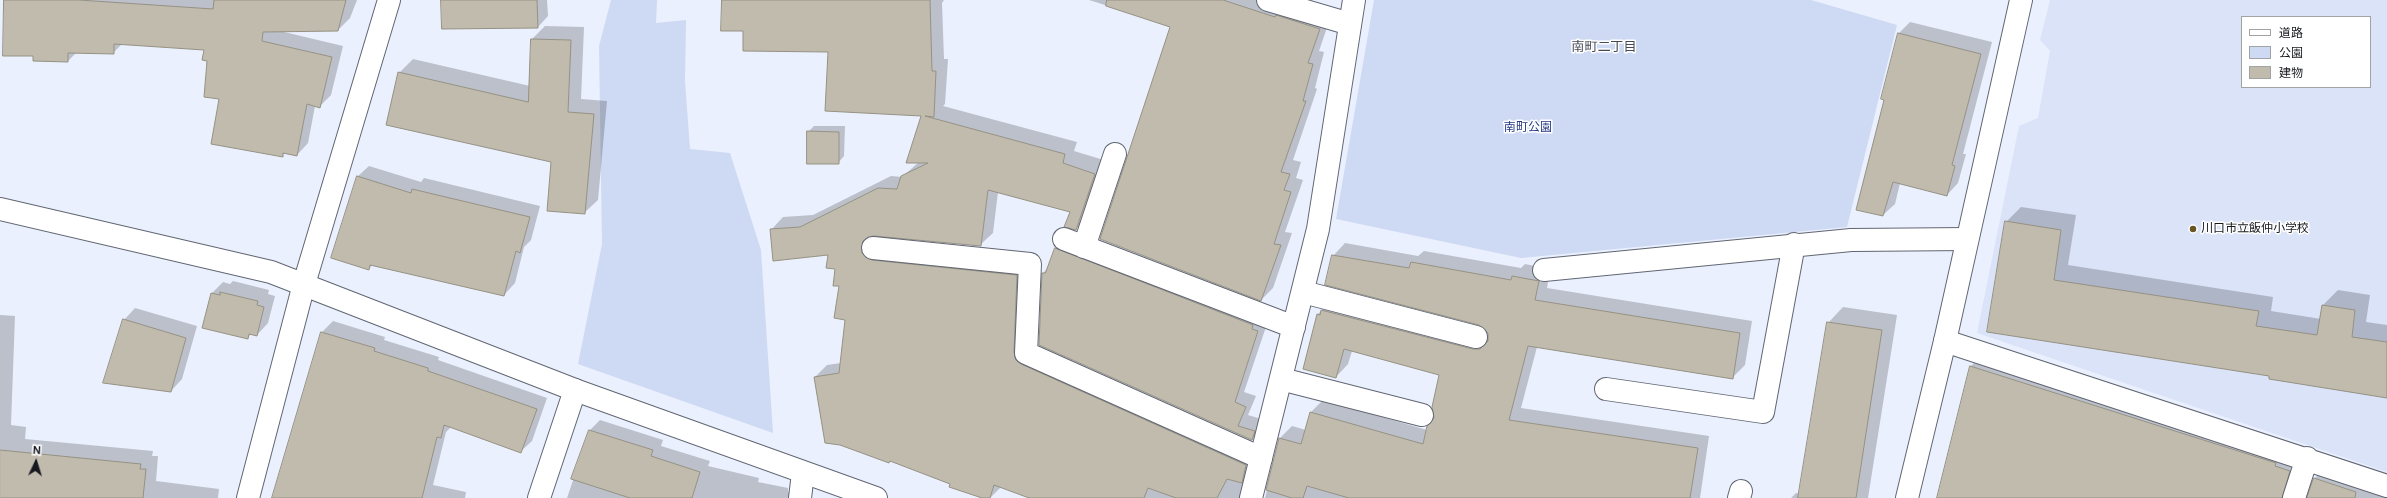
<!DOCTYPE html>
<html>
<head>
<meta charset="utf-8">
<style>
  body { margin:0 }
  #map { position:relative; width:2387px; height:498px; overflow:hidden; background:#eaf0fe; font-family:"DM Sans","Noto Sans JP",sans-serif }
  canvas { display:block }
  .legend { position:absolute; left:2241px; top:16px; width:130px; height:72px; box-sizing:border-box; background:#fff; border:1px solid #a2a3a5; margin:0; padding:5px 7px; list-style:none; font-size:12px; color:#17191e }
  .legend li { display:flex; align-items:center; gap:8px; height:20px }
  .legend b { width:20px; border:1px solid #a2a3a5 }
  .north { position:absolute; left:16px; top:442px; width:40px; height:40px; -webkit-text-stroke:3px #fff; paint-order:stroke; rotate:4deg; font-size:11px; font-weight:700; line-height:16px; text-align:center; color:#17191e }
  .north::after { content:''; display:block; margin:auto; width:14px; height:18px; background:#17191e; clip-path:polygon(50% 0,100% 100%,50% 72%,0 100%) }
</style>
</head>
<body>
<div id="map">
<canvas width="2387" height="498"></canvas>
<ul class="legend">
<li><b style="height:5px;background:#fff"></b>道路</li>
<li><b style="height:11px;background:#ced9f3"></b>公園</li>
<li><b style="height:11px;background:#c0bbad"></b>建物</li>
</ul>
<div class="north">N</div>
</div>
<script>
const ctx = document.querySelector('canvas').getContext('2d');
ctx.lineJoin = 'round';
function paint(path, color) { ctx.fillStyle = color; ctx.fill(path, 'evenodd'); }
function stroke(path, color, width, dash) { ctx.strokeStyle = color; ctx.lineWidth = width; ctx.lineCap = dash ? 'butt' : 'round'; ctx.setLineDash(dash || []); ctx.stroke(path); }
function write(font, color, halo, rows, align = 'center') {
  ctx.font = font + ' "DM Sans","Noto Sans JP",sans-serif'; ctx.lineWidth = 3; ctx.setLineDash([]); ctx.textBaseline = 'middle'; ctx.strokeStyle = halo; ctx.fillStyle = color; for (const [text, x, y, turn = 0] of rows) {
    ctx.save(); ctx.translate(x, y); ctx.rotate((+turn || 0) * Math.PI / 180); ctx.textAlign = isNaN(turn) ? turn : align; if (halo) ctx.strokeText(text, 0, 0); ctx.fillText(text, 0, 0); ctx.restore();
  }
}
paint(new Path2D(`
  M2050,0H2387V472L1977,333L2019,126L2038,118L2050,51L2040,40ZM2242,17H2370V87H2242Z`), '#dae3f8');
paint(new Path2D(`
  M611,0H657L656,23L686,20L685,81L690,149L730,153L761,250L773,433L578,364L602,244L599,46Z
  M1374,0H1811L1897,25L1847,227L1521,258L1336,219Z`), '#ced9f3');
paint(new Path2D(`
  M5,0H357L350,18L338,30L280,31L343,46L331,95L319,107L315,106L308,143L297,155L286,152L282,156L220,98L206,49L123,43L113,53H76L68,61L34,55Z
  M443,0H547L548,16L538,27Z
  M723,0H944L942,3L944,59H948L945,104L943,106L1077,142L1074,151L1107,161L1088,217L1076,229L1071,212L998,192L993,233L980,245L874,235V241L1029,263L1028,348L1258,453L1260,498H1032L1001,487L990,498H985L951,483L891,461L889,462L815,377L827,365L841,363L846,319L836,268L829,254L771,230L783,217L813,215L891,176L902,177L919,162L922,115L829,51L744,30Z
  M1089,0H1277L1331,16L1319,51L1324,52L1315,88L1317,89L1293,160L1301,162L1296,178L1303,180L1285,232L1292,233L1273,288L1261,300L1172,26Z
  M1910,22L1992,42L1963,154H1966L1958,183L1947,195L1900,183L1895,204L1883,215L1885,99L1882,98L1899,33Z
  M545,26L584,27L581,99L607,101L598,200L584,213L553,162L399,73L413,59L530,86L532,39Z
  M814,126H845L844,156L838,163L808,132Z
  M369,166L421,182L424,178L540,206L531,240L524,247L515,283L504,295L373,264L369,269L357,177Z
  M2021,207L2076,215L2068,265L2273,297L2271,311L2321,319L2323,305L2338,290L2370,295L2366,322L2387,325V396L2271,375L1988,331L2006,222Z
  M1067,238L1268,321L1244,392L1256,396L1248,415L1265,420L1263,429L1252,439L1043,273L1048,268L1056,248Z
  M1345,243L1418,256L1424,251L1521,268L1525,264L1550,269L1547,288L1752,321L1745,365L1733,377L1537,347L1521,408L1709,436L1700,498H1265L1280,438L1292,426L1306,430L1311,412L1323,400L1427,430L1435,419L1440,374L1352,351L1348,364L1336,377L1318,314L1334,298L1489,337V333L1480,324L1333,256Z
  M233,281L269,290L268,294L275,296L268,323L257,335L252,333L247,338L212,293L223,282L230,284Z
  M1843,307L1897,315L1868,498H1791L1796,493L1800,494L1828,323Z
  M135,308L197,326L182,379L171,391L124,320Z
  M0,315L15,316L11,425L26,427L25,439L153,451L152,456H158L156,481L219,489L218,498H0Z
  M333,321L385,337L384,340L439,357L438,360L547,398L532,441L520,452L451,427L446,432L433,485L466,492L465,498H280L274,494L322,332Z
  M1986,351L2291,447L2306,494L2308,495L2314,479L2330,463L2387,482V498H1939L1971,366Z
  M600,420L663,440L661,446L710,461L708,466L759,478L758,482L788,488V492L805,498H567L590,430Z`), '#0003');
const building = new Path2D(`
  M4,0H79L213,9L214,0H346L338,31L263,32L262,41L332,57L320,108L307,104L297,156L283,153V157L211,144L219,99L204,97L207,61L202,60L204,50L114,44V54L68,53V62L33,61V56H3Z
  M441,0H537L538,28L442,29Z
  M722,0H930L932,71H936L934,117L925,116L1065,154L1063,163L1095,174L1076,230L1064,227L1070,212L988,190L981,246L874,236L868,237L863,241L862,253L872,260L1017,275L1014,352L1016,360L1021,364L1246,465L1242,483L1227,479L1217,498H1176L1148,488L1144,498H1029L994,485L990,498H982L949,487L950,484L890,461L889,463L840,445L825,443L814,377L839,373L845,320L834,318L839,286H833L835,269L826,268L828,255L773,261L770,229L800,227L878,188L897,189L901,176L928,163H906L921,116L825,111L828,52L743,51V31H721Z
  M1107,0H1223L1275,17L1276,15L1320,29L1308,63L1313,64L1303,101H1306L1281,172L1290,174L1284,190L1291,192L1274,244L1281,245L1261,301L1100,239L1170,27L1106,6Z
  M1898,33L1981,54L1952,165L1955,166L1947,196L1893,182L1883,216L1856,210L1884,100L1881,99Z
  M531,39L571,40L568,112L594,114L585,214L547,211L551,162L386,125L398,72L528,102Z
  M807,131L839,132V164H807Z
  M357,176L411,193L412,189L530,217L520,253L516,251L504,296L370,265L369,270L331,258Z
  M2005,221L2061,230L2054,280L2259,311L2256,326L2317,335L2322,305L2355,310L2352,337L2387,342V398L2269,379V376L1987,332Z
  M1055,248L1253,325L1252,329L1258,331L1235,402L1246,407L1238,426L1255,431L1252,440L1039,345L1042,273H1045Z
  M1332,255L1409,268L1411,262L1511,280L1512,276L1539,281L1535,300L1740,333L1733,379L1528,346L1509,420L1698,448L1690,498H1349L1307,486L1303,498H1292L1266,490L1279,438L1301,444L1310,412L1423,444L1427,426L1434,418L1432,407L1439,375L1344,349L1336,378L1303,369L1317,314L1320,315L1321,310L1473,349H1480L1488,341V333L1479,325L1325,285Z
  M220,292L258,301L257,305L264,307L257,336L249,334L248,339L202,328L211,293L220,295Z
  M123,319L186,338L171,392L103,383Z
  M1827,322L1882,330L1856,498H1798Z
  M321,332L375,348L374,351L428,368V371L537,409L521,453L444,425L441,438L437,437L422,498H272Z
  M1970,366L2276,463L2275,466L2290,471L2282,498H1937Z
  M589,430L653,450L651,456L700,472L692,498H630L571,479Z
  M0,450L141,464L140,469H146L143,498H0Z
  M2314,478L2356,492L2355,498H2307Z`);
paint(building, '#c0bbad');
stroke(building, '#959183', 1);
const service = new Path2D(`
  M1268,0L1350,24
  M1064,239L1294,327
  M1084,247L1115,154
  M873,248L1030,264L1026,353L1261,458
  M1303,292L1476,337
  M1281,379L1422,415
  M1606,389L1763,412L1794,244
  M800,498L803,473
  M1739,498L1741,491`);
const minor = new Path2D(`
  M1544,270L1851,240L1967,239
  M1945,341L2387,486
  M539,498L575,390
  M2294,498L2307,458`);
const tertiary = new Path2D(`
  M0,209L271,272L575,390L876,498
  M248,498L304,284L389,0
  M1251,498L1318,229L1354,0
  M1907,498L1945,341L2021,0`);
stroke(service, '#616672', 24);
stroke(minor, '#616672', 24);
stroke(tertiary, '#616672', 24);
stroke(service, '#fff', 22);
stroke(minor, '#fff', 22);
stroke(tertiary, '#fff', 22);
for (const [x, y, r, color] of [
  [2193,229,4,"#675624"]
]) { const dot = new Path2D(); dot.arc(x, y, r, 0, 2 * Math.PI); ctx.fillStyle = color; ctx.fill(dot); stroke(dot, '#fff', 1.5); }
write('12px', '#233984', '#fff', [
  ["南町公園",1528,128]
]);
write('12px', '#17191e', '#fff', [
  ["川口市立飯仲小学校",2201,229]
], 'left');
write('13px', '#464a56', '#fff', [
  ["南町二丁目",1604,48]
]);
</script>
</body>
</html>
